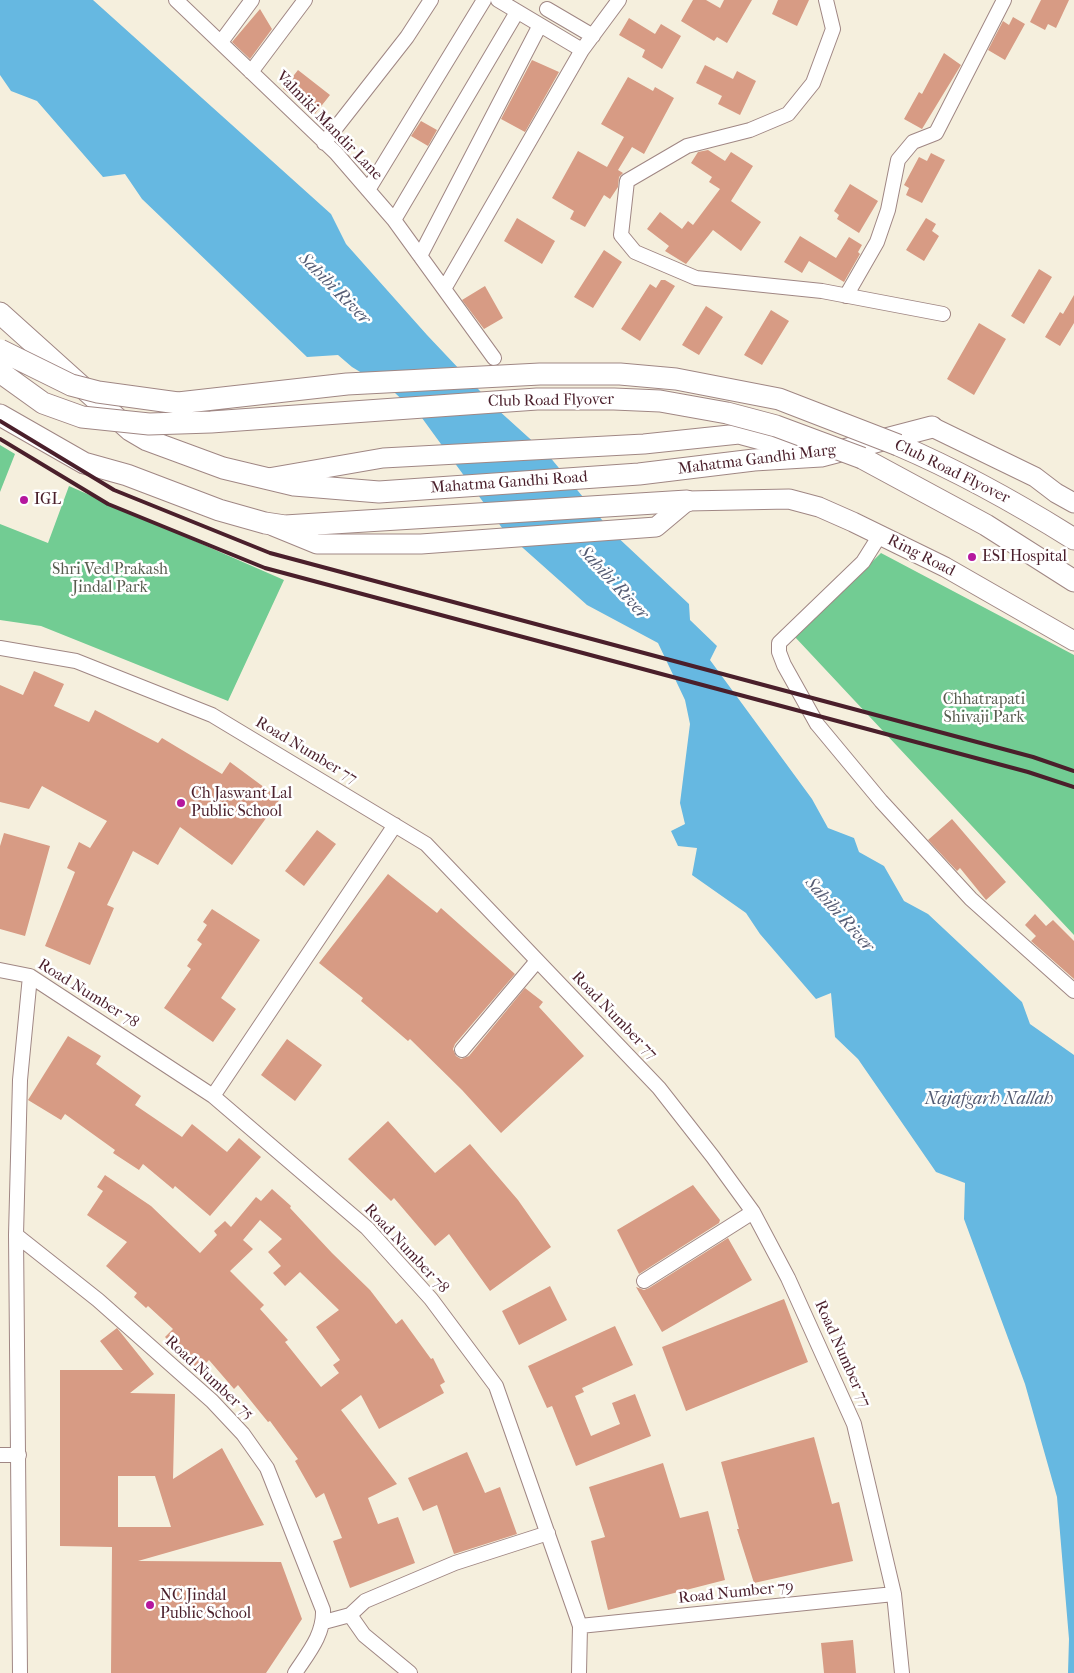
<!DOCTYPE html>
<html>
<head>
<meta charset="utf-8">
<style>
  body { margin:0 }
  canvas { display:block; background:#f5efdd }
</style>
</head>
<body>
<canvas width="1074" height="1673"></canvas>
<script>
const ctx = document.querySelector('canvas').getContext('2d');
ctx.lineJoin = 'round';
function paint(path, color) { ctx.fillStyle = color; ctx.fill(path, 'evenodd'); }
function stroke(path, color, width, dash) { ctx.strokeStyle = color; ctx.lineWidth = width; ctx.lineCap = dash ? 'butt' : 'round'; ctx.setLineDash(dash || []); ctx.stroke(path); }
function write(font, color, halo, rows, align = 'center') {
  ctx.font = font + ' "IM FELL French Canon",serif'; ctx.lineWidth = 5; ctx.setLineDash([]); ctx.textBaseline = 'middle'; ctx.strokeStyle = halo; ctx.fillStyle = color; for (const [text, x, y, turn = 0] of rows) {
    ctx.save(); ctx.translate(x, y); ctx.rotate((+turn || 0) * Math.PI / 180); ctx.textAlign = isNaN(turn) ? turn : align; if (halo) ctx.strokeText(text, 0, 0); ctx.fillText(text, 0, 0); ctx.restore();
  }
}
paint(new Path2D(`
  M0,445L15,454L0,492Z
  M69,486L284,580L228,701L41,626L0,620V524L48,543Z
  M881,553L1074,655V935L795,637Z`), '#72cc93');
paint(new Path2D(`
  M0,0H93L331,214L346,244L427,335L497,409L549,456L612,532L689,604L690,620L717,646L710,660L812,799L828,828L854,838L859,852L884,866L904,901L928,914L1022,1002L1030,1024L1074,1055V1673H1068L1069,1639L1057,1497L1025,1384L964,1219L965,1183L936,1172L858,1059L835,1037L831,993L816,999L760,934L746,913L692,875L697,848L678,846L671,831L685,824L680,803L690,724L685,700L658,643L587,605L505,532L422,418L395,393L352,367L338,355L307,357L142,199L125,174L103,177L37,101L11,91L0,75Z`), '#66b8e1');
paint(new Path2D(`
  M693,0H706L720,8L724,0H752L727,43L717,37L714,41L681,21Z
  M778,0H809L797,26L772,14Z
  M1041,0H1069L1056,28L1048,24L1045,30L1030,22Z
  M260,9L272,29L250,59L232,42Z
  M1013,17L1025,24L1005,60L988,50L1003,21L1009,25Z
  M629,18L655,34L661,24L681,36L662,69L642,57L645,50L619,35Z
  M944,53L961,65L922,129L904,119L919,92L922,94Z
  M532,60L559,72L525,132L501,119Z
  M705,65L733,79L737,71L756,81L740,115L718,104L722,96L696,83Z
  M298,70L330,95L315,114L283,89Z
  M628,77L653,91L655,87L674,98L644,154L632,147L618,170L623,173L619,177L618,187L610,199L604,195L585,227L570,219L574,211L552,198L578,151L607,167L624,137L601,124Z
  M421,121L437,130L428,146L411,136Z
  M708,150L725,161L731,152L753,166L731,201L761,222L741,251L713,230L686,264L665,251L669,246L647,229L660,212L682,229L688,221L693,225L720,189L709,182L712,177L691,163L698,152Z
  M931,153L945,160L922,203L906,195L909,188L904,185L919,157L927,161Z
  M850,184L878,201L859,233L837,219L839,215L834,211Z
  M517,218L555,241L542,264L504,241Z
  M926,218L936,224L932,231L939,236L924,261L906,250Z
  M800,236L836,258L849,237L862,245L858,252L860,254L844,282L809,261L802,273L784,262Z
  M604,250L622,262L593,308L574,297Z
  M1039,269L1052,277L1024,324L1011,316Z
  M661,280H665L675,286L640,341L621,329L650,284L656,288Z
  M485,286L503,318L484,329L462,300Z
  M1074,295V323L1060,346L1045,337L1060,312L1063,314Z
  M706,306L723,317L699,355L682,345Z
  M771,310L789,321L762,365L744,355Z
  M979,323L1006,339L974,395L947,379Z
  M34,671L64,684L54,706L89,722L95,710L158,743L162,738L222,774L230,762L280,799L232,865L180,827L158,865L133,851L107,905L114,908L90,965L45,946L75,872L67,868L79,842L90,848L107,821L42,786L29,809L0,802V685L23,695Z
  M952,819L1006,882L986,900L960,868L957,871L928,840Z
  M317,830L336,844L304,886L285,871Z
  M4,833L50,846L25,936L0,929V846Z
  M388,874L437,913L441,908L515,974L455,1044L453,1049L456,1056L461,1059L469,1056L525,988L543,1002L539,1007L584,1056L501,1133L462,1090L410,1039L408,1041L361,1001L363,998L319,963Z
  M212,909L260,940L221,998L236,1009L213,1042L164,1008L191,969L187,966L202,944L197,940L207,925L203,922Z
  M1035,914L1046,926L1053,920L1074,941V979L1031,941L1036,936L1025,925Z
  M68,1036L101,1056L96,1064L141,1096L135,1105L182,1137L192,1124L227,1152L239,1138L261,1157L210,1216L175,1186L173,1189L143,1164L139,1170L113,1153L115,1150L65,1114L61,1120L28,1100Z
  M287,1039L322,1065L295,1101L261,1075Z
  M388,1121L435,1173L470,1144L518,1200L551,1247L490,1291L449,1234L435,1246L394,1198L391,1201L348,1159Z
  M105,1175L151,1206L200,1253L217,1235L214,1231L225,1221L231,1227L256,1197L261,1201L272,1189L291,1206L290,1208L332,1253L370,1290L396,1324L402,1319L431,1359L433,1358L445,1382L440,1385L444,1393L379,1429L361,1395L341,1410L397,1484L368,1498L378,1524L398,1517L415,1563L350,1588L333,1541L342,1538L324,1493L316,1498L295,1461L298,1459L270,1421L268,1422L238,1385L234,1389L209,1360L199,1370L165,1337L173,1329L148,1306L146,1308L134,1297L137,1293L106,1266L127,1242L87,1215L103,1191L97,1187ZM260,1220L282,1239L268,1252L281,1266L273,1273L285,1286L300,1272L339,1310L316,1327L340,1360L333,1365L339,1373L321,1387L285,1342L288,1340L260,1309L264,1305L230,1271L253,1249L243,1240Z
  M693,1185L720,1220L719,1223L639,1274L617,1230Z
  M728,1238L752,1280L662,1332L636,1287L644,1290L649,1288Z
  M550,1286L567,1320L519,1345L502,1311Z
  M784,1299L808,1362L686,1411L662,1347Z
  M615,1326L633,1365L582,1388L584,1392L575,1396L591,1436L620,1424L612,1403L635,1394L651,1436L576,1466L552,1406L547,1408L528,1366Z
  M117,1328L154,1374L130,1393L175,1394L173,1479L222,1448L264,1525L138,1561L281,1562L302,1619L266,1673H111L112,1547L60,1546V1370H123L100,1341ZM118,1476H155L171,1527H118Z
  M814,1437L832,1504L839,1502L853,1561L754,1583L737,1529H739L721,1462Z
  M467,1452L485,1493L500,1487L517,1534L454,1554L437,1505L423,1511L408,1478Z
  M663,1463L680,1518L708,1511L725,1580L608,1610L591,1541L605,1537L589,1487Z
  M853,1640L856,1673H824L821,1643Z`), '#d79b84');
const street = new Path2D(`
  M176,0L336,153L394,220L494,358
  M498,0L582,50
  M826,0L833,29L813,83L788,114L750,130L687,146L627,181L621,235L635,252L696,278L822,291L943,314
  M547,9L593,36
  M221,42L252,0
  M251,72L305,0
  M324,143L407,37L431,0
  M368,190L484,0
  M394,220L517,12
  M420,256L540,25
  M444,289L582,50L619,0
  M846,296L877,242L888,210L898,160L913,142L936,133L1004,0
  M880,535L863,562L779,643V652L784,665L817,724L881,801L971,899L1074,991
  M0,648L76,661L212,715L426,844L659,1088L713,1157L753,1212L788,1278L854,1424L894,1594L902,1673
  M0,970L30,976L213,1096L367,1228L431,1299L496,1386L580,1626L579,1673
  M462,1050L537,961
  M213,1096L395,825
  M16,1235L98,1300L212,1401L243,1434L267,1468L323,1610C324,1635 308,1653 295,1673
  M644,1281L753,1212
  M0,1455H19
  M350,1615L364,1635L410,1673
  M324,1622L350,1615L365,1601L455,1563L548,1533
  M580,1626L894,1594
  M20,1673L16,1235L20,1080L30,976`);
const secondary = new Path2D(`
  M932,427L1035,477L1056,493L1074,503
  M268,478L383,458L644,444L739,434L813,454
  M273,526L317,544H421L656,527L687,501L789,499L819,507L853,522L945,567L1074,641`);
const primary = new Path2D(`
  M0,313L130,430L147,440L223,468L294,485L379,492L639,474L754,460L821,456L932,427
  M0,415L84,463L127,475L219,510L265,523L285,526L687,501
  M898,445C959,471 1018,504 1074,539
  M862,458L986,525L1074,581`);
stroke(street, '#a08784', 16);
stroke(secondary, '#a08784', 21);
stroke(primary, '#a08784', 23);
stroke(street, '#fff', 14);
stroke(secondary, '#fff', 19);
stroke(primary, '#fff', 21);
stroke(new Path2D(`
  M0,421L114,490L270,553L1033,757L1074,771
  M0,439L108,504L265,568L1028,772L1074,787`), '#4a1f2b', 4);
const primaryBridge = new Path2D(`
  M0,350L71,385L98,392L178,403L347,384L540,374H620L676,379L779,399L898,445
  M0,372L43,403L82,417L149,424L211,422L537,399H614L660,401L727,413L776,426L862,458`);
stroke(primaryBridge, '#a08784', 23, []);
stroke(primaryBridge, '#fff', 21);
for (const [x, y, r, color] of [
  [24,500,5,"#b5179e"],
  [972,557,5,"#b5179e"],
  [181,803,5,"#b5179e"],
  [150,1605,5,"#b5179e"]
]) { const dot = new Path2D(); dot.arc(x, y, r, 0, 2 * Math.PI); ctx.fillStyle = color; ctx.fill(dot); stroke(dot, '#fff', 2); }
write('16px', '#4a1f2b', '#fff', [
  ["Valmiki Mandir Lane",329,126,46],
  ["Club Road Flyover",551,401,-1],
  ["Mahatma Gandhi Marg",757,460,-7],
  ["Club Road Flyover",952,472,26],
  ["Mahatma Gandhi Road",509,483,-4],
  ["Ring Road",921,556,27],
  ["Road Number 77",306,751,31],
  ["Road Number 78",88,994,32],
  ["Road Number 77",614,1016,46],
  ["Road Number 78",406,1249,47],
  ["Road Number 77",842,1354,66],
  ["Road Number 75",209,1378,43],
  ["Road Number 79",736,1593,-6]
]);
write('16px', '#4a1f2b', '#fff', [
  ["IGL",34,500],
  ["ESI Hospital",982,557],
  ["Ch Jaswant Lal",191,794],
  ["Public School",191,812],
  ["NC Jindal",160,1596],
  ["Public School",160,1614]
], 'left');
write('16px', '#585c4f', '#fff', [
  ["Shri Ved Prakash",110,570],
  ["Jindal Park",110,588],
  ["Chhatrapati",984,700],
  ["Shivaji Park",984,718]
]);
write('italic 18px', '#555c74', '#fff', [
  ["Sahibi River",334,289,45],
  ["Sahibi River",613,583,47],
  ["Sahibi River",839,915,48],
  ["Najafgarh Nallah",989,1100]
]);
</script>
</body>
</html>
